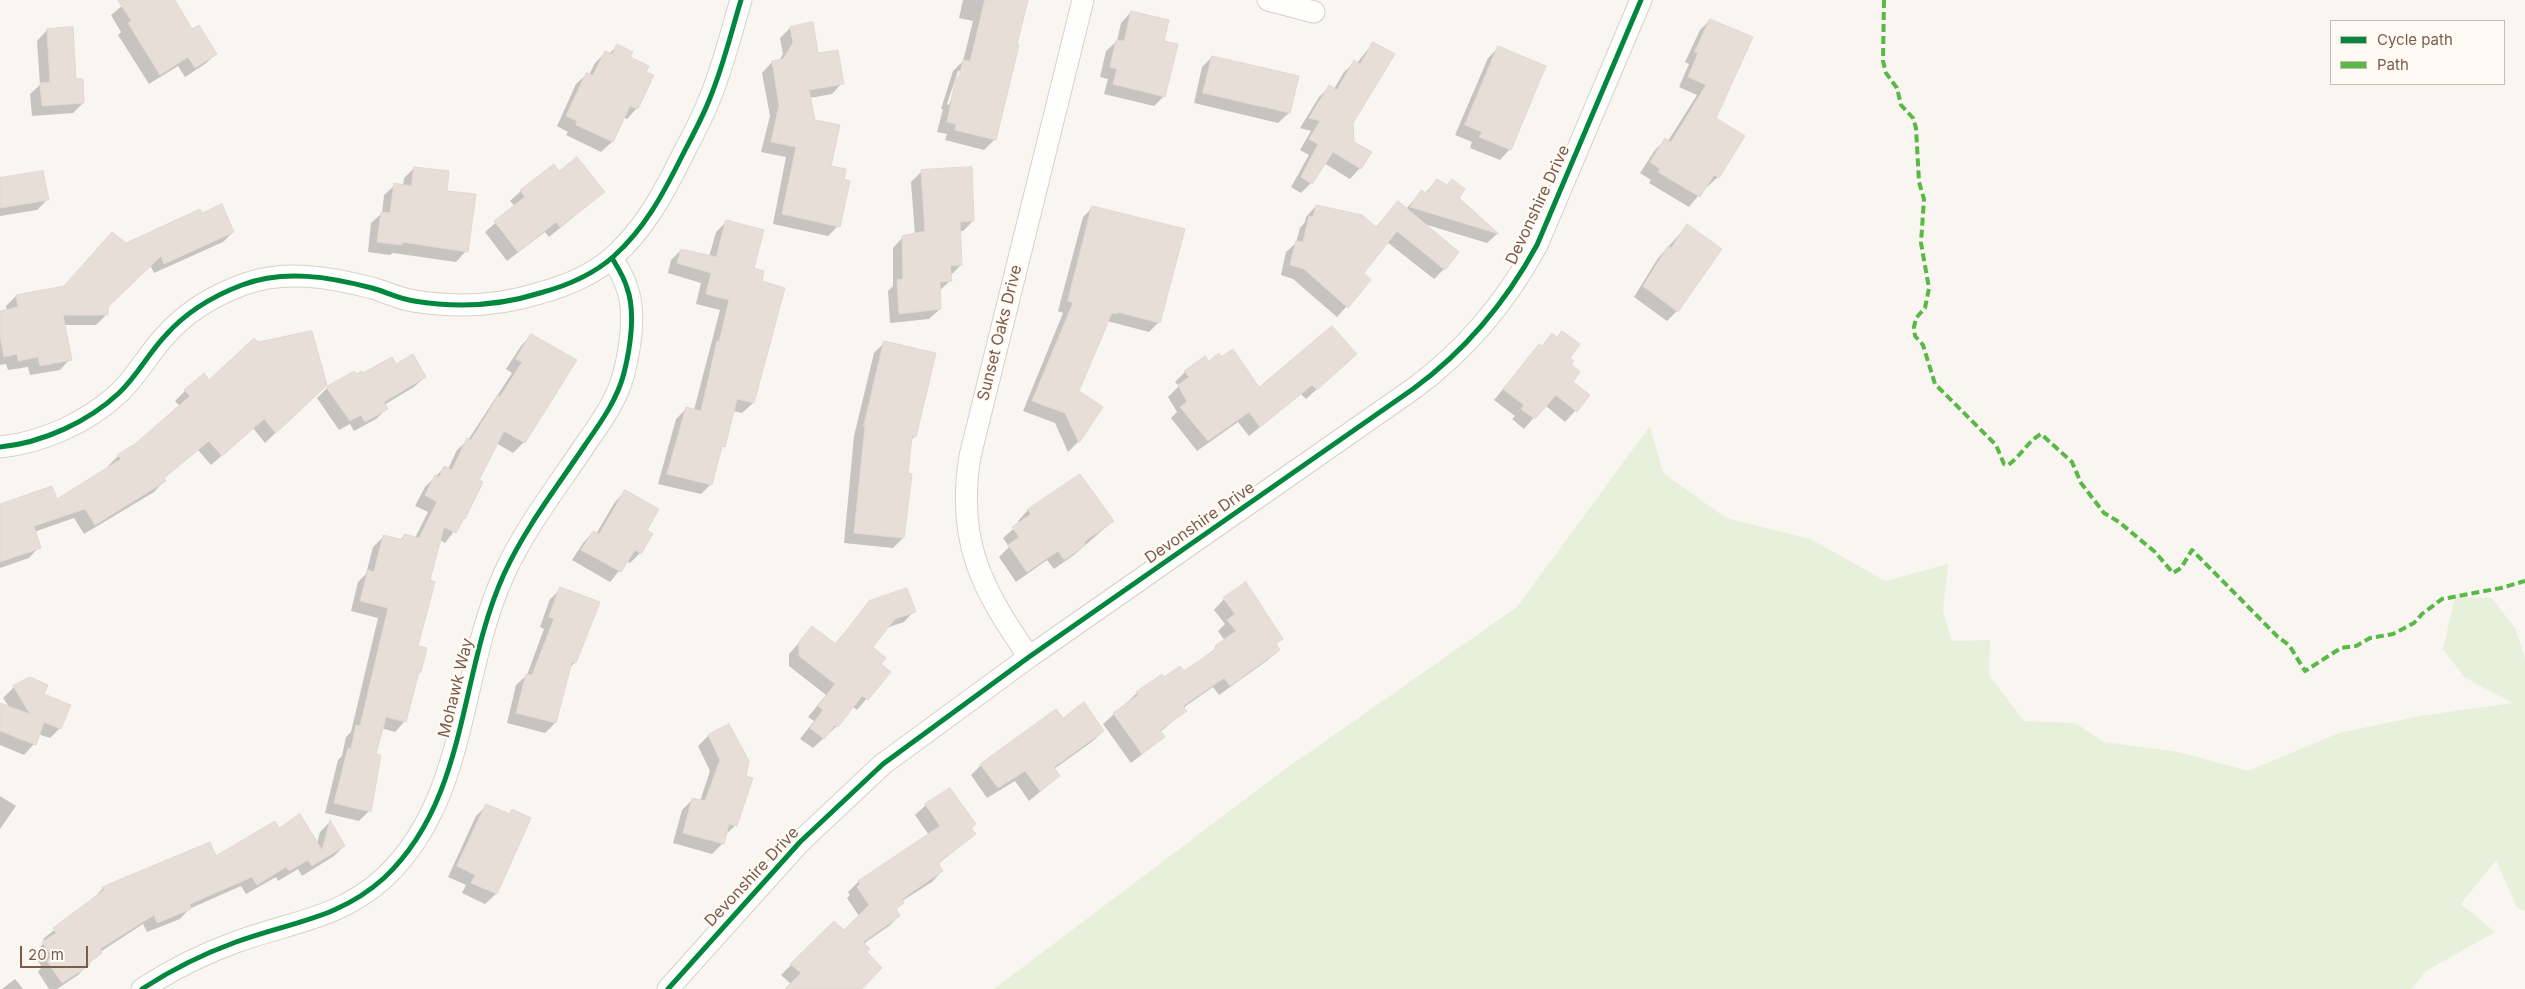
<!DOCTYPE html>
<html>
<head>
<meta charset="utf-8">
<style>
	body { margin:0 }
	#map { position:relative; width:2525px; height:989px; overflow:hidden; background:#f9f5f0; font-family:Inter,sans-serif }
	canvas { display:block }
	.legend { position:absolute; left:2330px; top:20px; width:175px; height:65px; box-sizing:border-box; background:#fffaf3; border:1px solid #cabbb1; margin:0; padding:6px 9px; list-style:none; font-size:15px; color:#7a5c4d }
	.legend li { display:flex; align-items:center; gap:10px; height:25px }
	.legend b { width:25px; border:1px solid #cabbb1 }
	.scale { position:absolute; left:20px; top:946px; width:68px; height:22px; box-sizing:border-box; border:2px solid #7a5c4d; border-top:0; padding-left:6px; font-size:15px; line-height:18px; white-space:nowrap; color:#7a5c4d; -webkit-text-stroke:4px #fffaf3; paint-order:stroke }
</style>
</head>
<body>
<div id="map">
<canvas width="2525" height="989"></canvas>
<ul class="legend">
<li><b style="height:6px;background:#00873e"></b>Cycle path</li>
<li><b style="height:6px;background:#58b947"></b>Path</li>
</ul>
<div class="scale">20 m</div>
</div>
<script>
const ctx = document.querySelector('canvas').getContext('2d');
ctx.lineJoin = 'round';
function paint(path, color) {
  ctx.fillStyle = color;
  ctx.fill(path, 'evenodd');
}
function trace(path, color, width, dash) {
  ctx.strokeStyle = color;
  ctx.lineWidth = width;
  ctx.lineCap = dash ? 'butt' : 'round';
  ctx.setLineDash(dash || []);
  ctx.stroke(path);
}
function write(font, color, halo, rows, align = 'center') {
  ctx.font = font + ' Inter,sans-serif';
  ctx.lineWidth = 5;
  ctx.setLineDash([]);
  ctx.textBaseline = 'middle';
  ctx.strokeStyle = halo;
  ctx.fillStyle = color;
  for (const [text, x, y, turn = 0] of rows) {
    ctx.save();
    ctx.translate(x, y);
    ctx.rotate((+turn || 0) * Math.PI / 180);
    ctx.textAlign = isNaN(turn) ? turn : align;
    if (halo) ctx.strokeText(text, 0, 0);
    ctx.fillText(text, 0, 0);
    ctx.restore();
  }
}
paint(new Path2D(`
	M 1650,426 L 1663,473 L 1726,518 L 1810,539 L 1886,581 L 1948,564 L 1943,611 L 1952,641 L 1990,640 L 1989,675 L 2024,721 L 2075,723 L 2104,742 L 2179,752 L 2248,771 L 2339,733 L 2420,716 L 2512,703 L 2464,677 L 2443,649 L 2455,597 L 2492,598 L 2515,628 L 2525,658 L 2525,911 L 2517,908 L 2496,860 L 2461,904 L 2495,932 L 2426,971 L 2411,989 L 994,989 L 1284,770 L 1517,607 Z`), '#e7f0db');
paint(new Path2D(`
	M 129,0 L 173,0 L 192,31 L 216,54 L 205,64 L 185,77 L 178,66 L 149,84 L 118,35 L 121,32 L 111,15 Z
	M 963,0 L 1026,0 L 995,139 L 984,150 L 945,140 L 947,134 L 937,132 L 943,109 L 941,109 L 953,71 L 963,61 L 973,21 L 959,18 ZM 958,71 L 961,71 L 949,105 L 947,104 Z
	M 1131,12 L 1162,42 L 1164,96 L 1154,106 L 1104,94 L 1108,79 L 1100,77 L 1106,51 L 1117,41 L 1121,23 Z
	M 1710,20 L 1718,177 L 1707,187 L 1706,186 L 1689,207 L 1649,183 L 1651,180 L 1640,173 L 1655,150 L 1665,140 L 1668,141 L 1697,95 L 1679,87 L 1689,64 L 1685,62 L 1700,30 Z
	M 790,28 L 842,83 L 832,94 L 810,98 L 814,121 L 830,167 L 838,226 L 828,236 L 773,224 L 786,157 L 761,152 L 770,116 L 762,73 L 772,62 L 779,61 L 783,54 L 780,38 Z
	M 47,30 L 83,103 L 73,113 L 32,116 L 30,94 L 40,85 L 37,41 Z
	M 1373,43 L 1351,123 L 1353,142 L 1360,168 L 1350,179 L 1324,163 L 1311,183 L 1301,193 L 1291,187 L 1309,155 L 1300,150 L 1311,131 L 1300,128 L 1319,97 L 1329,87 L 1334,89 L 1344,72 L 1355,62 L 1357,63 Z
	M 617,46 L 629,58 L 637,108 L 627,119 L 623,117 L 612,142 L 601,152 L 566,135 L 568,132 L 557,126 L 576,84 L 587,74 L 589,75 L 595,63 L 605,53 L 609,54 Z
	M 1498,48 L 1510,149 L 1500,160 L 1470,148 L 1472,142 L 1455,135 L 1488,58 Z
	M 1212,57 L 1297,77 L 1289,113 L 1278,123 L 1194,103 L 1202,67 Z
	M 554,166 L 559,173 L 604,192 L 549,237 L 545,232 L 507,261 L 485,232 L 515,206 L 510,201 L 521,191 Z
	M 414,168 L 445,192 L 466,251 L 456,262 L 393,253 L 390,255 L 368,252 L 371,223 L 382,213 L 384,195 L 395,185 L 403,186 L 404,178 Z
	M 922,171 L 973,221 L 963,231 L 960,231 L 961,265 L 950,276 L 951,280 L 939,291 L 940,309 L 929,319 L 890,323 L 888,291 L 893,286 L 893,248 L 903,237 L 915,235 L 911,182 Z
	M 0,179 L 47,200 L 37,210 L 0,216 Z
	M 1437,180 L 1497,234 L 1487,243 L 1424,224 L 1444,269 L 1434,279 L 1387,242 L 1363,273 L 1370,280 L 1337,317 L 1293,279 L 1281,275 L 1286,252 L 1296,243 L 1300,228 L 1305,222 L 1306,217 L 1316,206 L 1375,228 L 1398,203 L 1406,209 L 1421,192 L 1424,194 Z
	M 1093,207 L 1159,322 L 1149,332 L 1107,321 L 1077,391 L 1101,407 L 1078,442 L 1068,452 L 1055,423 L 1023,411 L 1063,313 L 1058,311 L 1083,217 Z
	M 201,215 L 233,232 L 223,242 L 154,273 L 150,265 L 106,307 L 106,315 L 96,325 L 64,325 L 70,359 L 60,370 L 30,375 L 28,367 L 8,370 L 6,364 L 0,365 L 0,312 L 7,311 L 6,306 L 16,296 L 63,287 L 126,245 Z
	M 726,222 L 760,282 L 753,403 L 742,413 L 733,411 L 711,484 L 701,494 L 658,484 L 676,419 L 687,408 L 694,410 L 720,310 L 696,304 L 701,283 L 668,273 L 671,260 L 681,250 L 709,257 L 716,232 Z
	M 1687,226 L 1677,311 L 1667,321 L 1634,297 L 1658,258 Z
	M 1562,332 L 1571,382 L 1589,396 L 1565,422 L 1545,405 L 1524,429 L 1512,419 L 1515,416 L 1494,400 L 1539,345 L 1541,347 L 1552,335 L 1556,338 Z
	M 531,335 L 575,361 L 524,442 L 513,453 L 496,443 L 478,480 L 464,518 L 445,543 L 440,540 L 429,581 L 417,647 L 420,672 L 416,676 L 405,721 L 395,732 L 381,728 L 375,755 L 369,811 L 359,821 L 325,813 L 338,760 L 342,756 L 346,737 L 351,732 L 378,618 L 351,611 L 358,582 L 366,574 L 373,547 L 384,536 L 400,540 L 405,535 L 415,538 L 428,512 L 415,506 L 425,487 L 444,468 L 448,469 L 457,450 L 468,440 L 512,373 L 506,369 L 521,346 Z
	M 884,343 L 915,436 L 910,441 L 903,538 L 893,548 L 844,543 L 854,436 L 874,353 Z
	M 1209,363 L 1259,388 L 1345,364 L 1306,399 L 1301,394 L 1249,436 L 1238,422 L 1197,451 L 1171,418 L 1177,412 L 1168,397 L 1179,386 L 1175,382 L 1185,372 Z
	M 395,366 L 425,377 L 414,387 L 384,405 L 387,408 L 376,419 L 354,431 L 350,424 L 339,430 L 317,398 L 327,388 L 356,376 Z
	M 209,381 L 315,395 L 265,443 L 253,428 L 211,465 L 198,450 L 163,479 L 164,481 L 154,492 L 84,534 L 74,518 L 34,532 L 39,547 L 29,558 L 0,568 L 0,506 L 56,501 L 109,468 L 108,466 L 118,456 L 136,445 L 180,406 L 175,401 L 185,391 Z
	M 626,491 L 645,530 L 640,553 L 630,563 L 627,561 L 610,582 L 572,560 L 583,543 L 593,532 L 596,534 L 615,502 Z
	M 1028,510 L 1113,521 L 1074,555 L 1054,569 L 1047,560 L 1016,582 L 999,557 L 1009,547 L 1003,538 L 1020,523 L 1018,521 Z
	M 561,589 L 575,662 L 569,669 L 555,723 L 545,733 L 507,723 L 516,685 L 527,675 L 544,629 L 540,627 L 550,599 Z
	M 1224,599 L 1279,650 L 1268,660 L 1219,695 L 1213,687 L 1183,708 L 1185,711 L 1160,732 L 1164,737 L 1131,763 L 1103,724 L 1137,693 L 1162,676 L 1164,679 L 1184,673 L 1225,641 L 1218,631 L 1225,624 L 1214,610 Z
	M 870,602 L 914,611 L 904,622 L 886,628 L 871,647 L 879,665 L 889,672 L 857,710 L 852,706 L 837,726 L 813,748 L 800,739 L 814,721 L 808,717 L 826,695 L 789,666 L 789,654 L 812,628 L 834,645 Z
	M 30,679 L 42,695 L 60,728 L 50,738 L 38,734 L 34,744 L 24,755 L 0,745 L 0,704 L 10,708 L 3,698 L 14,687 Z
	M 1062,720 L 1103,731 L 1093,741 L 1054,769 L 1059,776 L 1029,801 L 1015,781 L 987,798 L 971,775 L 981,765 Z
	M 729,726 L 736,825 L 725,835 L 722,844 L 712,854 L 673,843 L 682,810 L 693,799 L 700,801 L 710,771 L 698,746 L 708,736 Z
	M 0,796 L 16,806 L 0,829 Z
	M 487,805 L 508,815 L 512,811 L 529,818 L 496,894 L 485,904 L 462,893 L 466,885 L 448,877 L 476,816 Z
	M 926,805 L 975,824 L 970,829 L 975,834 L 937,865 L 942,871 L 932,882 L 902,901 L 895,910 L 899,916 L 889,926 L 863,944 L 865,952 L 860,989 L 787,989 L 791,984 L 781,975 L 834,922 L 844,932 L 859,916 L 847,898 L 850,895 L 848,892 L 858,882 L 929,835 L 915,815 Z
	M 330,822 L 344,846 L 334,856 L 302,876 L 298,869 L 278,881 L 276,877 L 246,894 L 241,886 L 189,909 L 180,919 L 147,932 L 143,924 L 100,952 L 78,975 L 57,989 L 49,989 L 38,972 L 42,967 L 33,954 L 45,942 L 43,939 L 93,899 L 103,888 L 216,858 L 279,830 L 317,844 L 320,832 Z
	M 15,979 L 23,989 L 2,989 Z`), '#0003');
const building = new Path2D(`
	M 118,0 L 175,0 L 192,29 L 199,25 L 217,54 L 195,68 L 188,57 L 160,75 L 128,23 L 131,21 Z
	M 985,0 L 1028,0 L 1017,44 L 1019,45 L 996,140 L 955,130 L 956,124 L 947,122 L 956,77 L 959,77 L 963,60 L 970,61 Z
	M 1131,11 L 1169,20 L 1164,41 L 1178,44 L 1165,97 L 1113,84 L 1117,69 L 1110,67 L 1116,40 L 1124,41 Z
	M 1710,19 L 1753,37 L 1716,118 L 1745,136 L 1719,178 L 1714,175 L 1700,197 L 1658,172 L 1660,169 L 1650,162 L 1665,138 L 1671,142 L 1706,85 L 1688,77 L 1698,53 L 1695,52 Z
	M 813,22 L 818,53 L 838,50 L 844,84 L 809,90 L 815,120 L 840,125 L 831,166 L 846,169 L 844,179 L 850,181 L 840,227 L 782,214 L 796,147 L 771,142 L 779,105 L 772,61 L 783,59 L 793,43 L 790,27 Z
	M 73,27 L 76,79 L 83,79 L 84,103 L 42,106 L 40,83 L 50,82 L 47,29 Z
	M 1373,42 L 1395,54 L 1353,123 L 1354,142 L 1372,152 L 1361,169 L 1333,152 L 1312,184 L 1301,177 L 1318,144 L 1309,139 L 1320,121 L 1309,118 L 1329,85 L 1337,90 L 1354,60 L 1360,64 Z
	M 617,44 L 633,52 L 630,57 L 649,66 L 646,72 L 654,75 L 638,109 L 630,106 L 613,142 L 576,125 L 577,121 L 566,116 L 586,73 L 593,75 L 605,51 L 612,54 Z
	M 1498,46 L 1546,66 L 1511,150 L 1479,137 L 1482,132 L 1465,125 Z
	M 1212,56 L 1299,76 L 1290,113 L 1203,93 Z
	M 577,157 L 605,192 L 560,227 L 556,222 L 518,252 L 494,221 L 525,197 L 520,190 L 554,164 L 559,171 Z
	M 414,167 L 449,171 L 447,191 L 476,194 L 468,252 L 402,242 L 402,245 L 377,242 L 381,212 L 390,213 L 394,183 L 411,186 Z
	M 972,167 L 974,221 L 960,222 L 962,265 L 950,266 L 952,281 L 940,282 L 941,309 L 899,314 L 897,280 L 903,279 L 902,236 L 925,231 L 921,170 Z
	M 43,171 L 49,200 L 0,208 L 0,178 Z
	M 1437,179 L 1447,185 L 1452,179 L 1465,189 L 1459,198 L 1499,234 L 1410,207 L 1421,190 L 1426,193 Z
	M 1398,201 L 1459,252 L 1445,270 L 1397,231 L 1364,273 L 1371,280 L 1348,308 L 1304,269 L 1290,265 L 1296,241 L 1303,242 L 1309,216 L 1313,217 L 1316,205 L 1362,215 L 1376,227 Z
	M 222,204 L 234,232 L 164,264 L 161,256 L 108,307 L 108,315 L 63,315 L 72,360 L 40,366 L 38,357 L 18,361 L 17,354 L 4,357 L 0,336 L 0,311 L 18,307 L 16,295 L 64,286 L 112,232 L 126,243 L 200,209 L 202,213 Z
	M 1092,206 L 1185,229 L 1160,323 L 1117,312 L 1117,314 L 1112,313 L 1079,391 L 1103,407 L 1079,443 L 1065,413 L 1032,401 L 1073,303 L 1068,301 Z
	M 726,220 L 764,230 L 754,268 L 764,271 L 762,281 L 785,288 L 754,403 L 737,399 L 725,447 L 722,446 L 712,485 L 667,474 L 686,407 L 701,411 L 717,341 L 719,342 L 729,300 L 706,294 L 711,273 L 677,263 L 681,249 L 716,257 Z
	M 1687,224 L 1722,249 L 1678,312 L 1643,286 L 1668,246 L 1671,248 Z
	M 1332,326 L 1357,354 L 1317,390 L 1312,385 L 1260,427 L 1249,412 L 1208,441 L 1180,407 L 1187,402 L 1178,385 L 1189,377 L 1184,371 L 1205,356 L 1209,361 L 1219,353 L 1221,357 L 1233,349 L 1259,387 Z
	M 312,331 L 327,385 L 276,433 L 264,419 L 222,456 L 209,441 L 164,478 L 166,481 L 95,525 L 85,509 L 34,526 L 41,548 L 0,562 L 0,504 L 52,486 L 57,499 L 121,459 L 117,455 L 135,444 L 190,396 L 184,390 L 204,373 L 209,380 L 254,338 L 258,342 Z
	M 1562,331 L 1580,344 L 1570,358 L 1574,361 L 1571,364 L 1580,372 L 1573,382 L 1590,395 L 1577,412 L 1556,395 L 1535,419 L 1521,409 L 1524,405 L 1503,389 L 1539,344 L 1542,346 L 1552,333 L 1557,337 Z
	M 531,334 L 577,360 L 525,443 L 504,431 L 479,480 L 483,482 L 465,519 L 464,518 L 456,533 L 444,527 L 430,580 L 435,582 L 418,646 L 427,648 L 421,672 L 419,672 L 406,722 L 386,717 L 376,754 L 381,755 L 371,812 L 334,803 L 348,748 L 351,749 L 356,725 L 360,726 L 388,608 L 360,601 L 368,570 L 374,572 L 383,535 L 403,540 L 404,534 L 419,538 L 437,502 L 425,495 L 435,475 L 439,477 L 444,466 L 452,470 L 467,438 L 471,440 L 498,396 L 500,397 L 522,362 L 516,359 Z
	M 884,341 L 936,353 L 916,437 L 912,436 L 908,473 L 912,474 L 904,538 L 854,533 L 865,426 L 864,426 Z
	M 413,354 L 426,377 L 384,402 L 388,409 L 365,422 L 361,415 L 350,421 L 326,387 L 354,371 L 356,374 L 362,371 L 363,373 L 392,357 L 396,364 Z
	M 1080,474 L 1114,521 L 1084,542 L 1086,545 L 1064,560 L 1058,551 L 1027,572 L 1008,545 L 1019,537 L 1012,527 L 1031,514 L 1027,510 Z
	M 625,490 L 659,509 L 647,530 L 653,534 L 641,554 L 635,550 L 621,572 L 581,550 L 593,531 L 599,534 Z
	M 1246,582 L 1283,639 L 1276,644 L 1280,650 L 1230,686 L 1224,678 L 1183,706 L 1187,711 L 1160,730 L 1165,737 L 1142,754 L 1113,713 L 1138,695 L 1136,692 L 1162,674 L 1164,677 L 1180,666 L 1184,671 L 1216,649 L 1215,646 L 1236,631 L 1227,620 L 1235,614 L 1223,598 Z
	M 560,587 L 600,602 L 576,663 L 572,662 L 556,723 L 516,713 L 526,674 L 532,675 L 554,619 L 549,617 Z
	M 907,588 L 916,612 L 895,619 L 873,647 L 886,658 L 881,664 L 891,672 L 868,700 L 862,696 L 838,727 L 835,725 L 824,739 L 810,728 L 823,710 L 818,706 L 835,684 L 799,656 L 799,642 L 812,626 L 836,644 L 869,601 Z
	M 30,677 L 48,685 L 44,694 L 71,705 L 61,729 L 44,722 L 36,745 L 0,731 L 0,703 L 30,714 L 13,686 Z
	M 1084,702 L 1104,731 L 1054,767 L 1060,776 L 1040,791 L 1025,771 L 998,788 L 980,764 L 1056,709 L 1063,718 Z
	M 729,724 L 749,761 L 746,776 L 753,778 L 737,826 L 729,824 L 724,844 L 683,833 L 692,798 L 705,801 L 720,760 L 708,735 Z
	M 950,788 L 976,824 L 971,828 L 976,834 L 938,863 L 943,871 L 902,899 L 904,903 L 896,909 L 900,916 L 863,942 L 870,949 L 867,952 L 882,968 L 862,989 L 785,989 L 801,973 L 790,964 L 834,921 L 844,930 L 869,905 L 857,887 L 860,884 L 858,881 L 940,826 L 925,804 Z
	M 486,804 L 510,814 L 512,809 L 531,818 L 497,894 L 471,883 L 475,875 L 457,866 Z
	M 300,814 L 322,850 L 330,820 L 345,846 L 312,866 L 308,860 L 289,871 L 286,867 L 257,885 L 252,877 L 190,904 L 191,909 L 157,923 L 154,915 L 100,949 L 102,953 L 89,963 L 90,965 L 62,983 L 47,961 L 53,957 L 42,942 L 56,933 L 53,928 L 104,890 L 102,887 L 210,842 L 216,856 L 275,821 L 279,828 Z`);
paint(building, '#e6ded7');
trace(building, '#e2d8d2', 1);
const street = new Path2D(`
	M 1268,0 L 1314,12
	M 0,447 C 42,443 88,422 119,393 C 137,376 148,354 165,336 C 185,313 213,296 242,285 C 284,269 330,277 372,288 C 386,292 400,299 414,301 C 457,308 499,306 540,293 C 566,286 594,274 614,256 C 644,229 662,196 680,160 C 690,140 702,119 710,98 C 723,67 731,33 741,0
	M 1029,657 C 982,589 956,542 970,456 L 1083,0
	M 142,989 C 171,970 203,954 236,942 C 290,922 339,919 384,878 C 469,798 458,675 504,574 C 525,528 557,487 585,445 C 601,422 617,400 624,373 C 630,349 636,312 627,288 C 624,277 618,268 612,258
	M 668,989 L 800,842 L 883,764 L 1029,657 L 1413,389 C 1465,351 1506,302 1537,245 L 1641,0`);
trace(street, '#d7d1cb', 23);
trace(street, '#fefefd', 21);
trace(new Path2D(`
	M 1884,0 L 1883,61 L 1886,73 L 1897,88 L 1901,105 L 1913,118 L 1916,128 L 1919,182 L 1924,199 L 1921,243 L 1929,288 L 1925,308 L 1916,318 L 1914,327 L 1915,336 L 1923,345 L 1935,384 L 1996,445 L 2004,464 L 2008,465 C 2021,456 2027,442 2041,434 L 2072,462 L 2081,483 L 2104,513 L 2119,522 L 2155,552 L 2173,573 L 2181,568 L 2192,550 L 2278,637 L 2289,645 L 2305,671 L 2341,648 L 2356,646 L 2370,638 L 2393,634 L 2414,623 L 2422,614 L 2442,599 L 2501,588 L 2525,581`), '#58b947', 4, [8, 4]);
trace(new Path2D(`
	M 0,447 C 42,443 88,422 119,393 C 137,376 148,354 165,336 C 185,313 213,296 242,285 C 284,269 330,277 372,288 C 386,292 400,299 414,301 C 457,308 499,306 540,293 C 566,286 594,274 614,256 C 644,229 662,196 680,160 C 690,140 702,119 710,98 C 723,67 731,33 741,0
	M 142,989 C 171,970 203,954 236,942 C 290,922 339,919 384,878 C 469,798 458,675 504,574 C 525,528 557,487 585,445 C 601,422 617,400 624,373 C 630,349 636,312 627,288 C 624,277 618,268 612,258
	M 668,989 L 800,842 L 883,764 L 1029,657 L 1413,389 C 1465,351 1506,302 1537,245 L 1641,0`), '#00873e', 5);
write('16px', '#7a5c4d', '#fffaf3', [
	["Devonshire Drive",1538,205,-65],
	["Sunset Oaks Drive",1000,333,-76],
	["Devonshire Drive",1200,523,-35],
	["Mohawk Way",456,688,-76],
	["Devonshire Drive",752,877,-47]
]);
</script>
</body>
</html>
